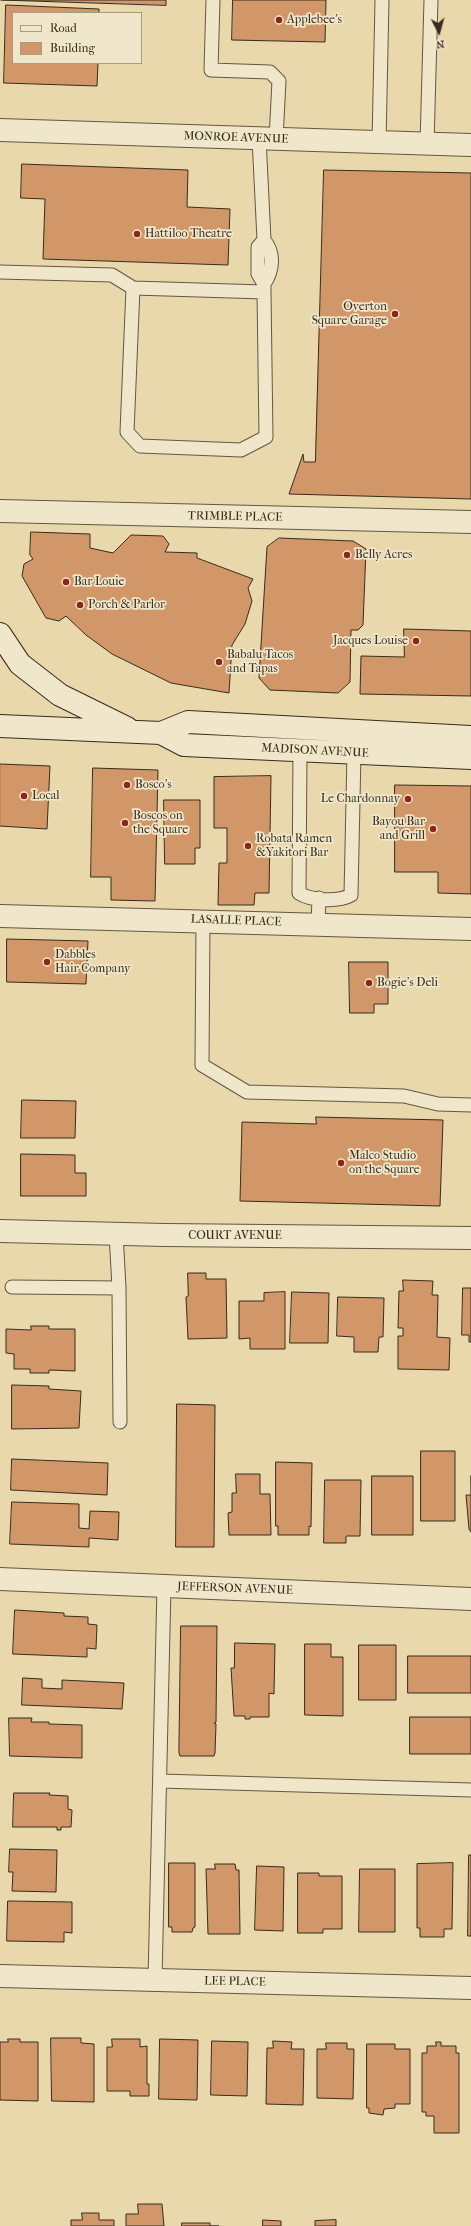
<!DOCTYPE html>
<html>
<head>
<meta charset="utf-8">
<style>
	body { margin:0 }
	#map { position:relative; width:471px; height:2226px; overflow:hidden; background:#e8d8ac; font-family:"IM FELL French Canon",serif }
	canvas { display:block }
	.legend { position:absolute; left:12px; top:12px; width:130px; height:52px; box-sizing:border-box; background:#f0e6c9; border:1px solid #a69c85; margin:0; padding:5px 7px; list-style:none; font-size:12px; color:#372c1e }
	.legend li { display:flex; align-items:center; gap:8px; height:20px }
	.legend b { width:20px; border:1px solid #a69c85 }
	.north { position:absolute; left:419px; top:12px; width:40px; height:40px; -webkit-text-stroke:3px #f0e6c9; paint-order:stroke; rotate:174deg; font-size:11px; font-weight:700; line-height:16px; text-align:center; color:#372c1e }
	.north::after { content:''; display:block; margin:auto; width:14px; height:18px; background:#372c1e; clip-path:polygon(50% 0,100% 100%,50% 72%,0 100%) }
</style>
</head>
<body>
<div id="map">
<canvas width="471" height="2226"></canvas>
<ul class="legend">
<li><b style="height:5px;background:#f0e6c9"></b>Road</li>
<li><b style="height:11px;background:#d19769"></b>Building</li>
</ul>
<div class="north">N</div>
</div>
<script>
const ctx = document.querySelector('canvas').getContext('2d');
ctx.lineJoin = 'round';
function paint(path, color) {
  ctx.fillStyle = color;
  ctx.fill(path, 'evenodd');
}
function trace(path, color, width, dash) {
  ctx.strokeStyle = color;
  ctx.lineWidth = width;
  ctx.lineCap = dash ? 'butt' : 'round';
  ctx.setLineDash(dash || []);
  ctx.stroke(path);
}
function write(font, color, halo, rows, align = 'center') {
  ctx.font = font + ' "IM FELL French Canon",serif';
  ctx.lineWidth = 3.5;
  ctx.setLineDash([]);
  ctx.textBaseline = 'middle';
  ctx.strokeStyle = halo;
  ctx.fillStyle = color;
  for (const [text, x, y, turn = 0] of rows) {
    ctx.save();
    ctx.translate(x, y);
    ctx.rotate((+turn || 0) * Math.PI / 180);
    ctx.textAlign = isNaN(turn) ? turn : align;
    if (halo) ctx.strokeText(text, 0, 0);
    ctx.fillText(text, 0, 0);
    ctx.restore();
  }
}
const building = new Path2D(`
	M 1,0 L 166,0 L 166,5 Z
	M 233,0 L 326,0 L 325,42 L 232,40 Z
	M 6,5 L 99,9 L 99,13 L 104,13 L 13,13 L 13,63 L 98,63 L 97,86 L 4,83 Z
	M 22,164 L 188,170 L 187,207 L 230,209 L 228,265 L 43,259 L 45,199 L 21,198 Z
	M 324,170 L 471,173 L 471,499 L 289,494 L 303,454 L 304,462 L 315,462 Z
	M 31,532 L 90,534 L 90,548 L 113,553 L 131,535 L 163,536 L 169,544 L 165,552 L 197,553 L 197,558 L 253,579 L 248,588 L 252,601 L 245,624 L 232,645 L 229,693 L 171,683 L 112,654 L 86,635 L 66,616 L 59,621 L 46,618 L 22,576 L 24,564 L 33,559 L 30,555 Z
	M 279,538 L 353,541 L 366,549 L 363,625 L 358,630 L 351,630 L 350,682 L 338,693 L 270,690 L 259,678 L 267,547 Z
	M 404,629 L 471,631 L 471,696 L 360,694 L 361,656 L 404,657 Z
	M 0,764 L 50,766 L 47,829 L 0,826 Z
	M 93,768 L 158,770 L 155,901 L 111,900 L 111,877 L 91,877 Z
	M 271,776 L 269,893 L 255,893 L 254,905 L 218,905 L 219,863 L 227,863 L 227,828 L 214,828 L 214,777 Z
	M 395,785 L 471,786 L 471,894 L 438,893 L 438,872 L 395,872 Z
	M 164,800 L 200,800 L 200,848 L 195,848 L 195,864 L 165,864 Z
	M 7,939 L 88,941 L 86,984 L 7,982 Z
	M 349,962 L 388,962 L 388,1004 L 374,1004 L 374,1013 L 350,1013 Z
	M 22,1100 L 76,1101 L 75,1138 L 21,1138 Z
	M 316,1117 L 443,1120 L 440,1206 L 240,1201 L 242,1122 L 316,1124 Z
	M 21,1154 L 75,1155 L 75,1173 L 86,1173 L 86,1196 L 21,1196 Z
	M 188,1273 L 206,1273 L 206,1279 L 226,1279 L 227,1338 L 188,1339 L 186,1297 L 188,1296 Z
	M 403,1280 L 433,1281 L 432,1295 L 438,1295 L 437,1337 L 450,1338 L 449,1370 L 398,1369 L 398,1336 L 403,1336 L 403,1328 L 398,1328 L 399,1291 L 403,1291 Z
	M 463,1288 L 471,1288 L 471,1342 L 469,1342 L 469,1335 L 462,1335 Z
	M 285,1292 L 285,1349 L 250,1349 L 250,1338 L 239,1339 L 239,1301 L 264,1301 L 264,1293 Z
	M 292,1292 L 329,1293 L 328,1343 L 290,1343 Z
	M 338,1297 L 384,1298 L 383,1337 L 379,1337 L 378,1352 L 354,1352 L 354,1337 L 337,1336 Z
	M 31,1326 L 49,1326 L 49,1329 L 75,1329 L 75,1371 L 49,1370 L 49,1373 L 30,1373 L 30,1369 L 14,1369 L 14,1354 L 6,1353 L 6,1329 L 31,1330 Z
	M 12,1385 L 49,1386 L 49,1389 L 81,1391 L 79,1428 L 12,1429 Z
	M 177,1404 L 215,1405 L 214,1547 L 176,1547 Z
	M 421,1451 L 455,1451 L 455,1521 L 421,1521 Z
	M 12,1459 L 108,1463 L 107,1495 L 11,1490 Z
	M 276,1462 L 312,1463 L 311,1527 L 309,1526 L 309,1535 L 278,1535 L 278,1526 L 276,1526 Z
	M 236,1474 L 260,1474 L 260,1494 L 270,1494 L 271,1535 L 229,1535 L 228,1513 L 232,1512 L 232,1493 L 236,1493 Z
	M 372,1476 L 413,1476 L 413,1535 L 372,1535 Z
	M 471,1476 L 471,1532 L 469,1529 L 466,1495 L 471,1495 Z
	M 325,1480 L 361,1480 L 360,1536 L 346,1536 L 346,1543 L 324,1543 Z
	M 12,1502 L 79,1504 L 79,1528 L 89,1529 L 90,1511 L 119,1512 L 118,1540 L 89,1538 L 89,1547 L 10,1544 Z
	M 15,1610 L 64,1613 L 64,1616 L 88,1617 L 88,1624 L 97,1625 L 96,1649 L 87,1648 L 87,1657 L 13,1654 Z
	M 181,1626 L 217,1626 L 216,1722 L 214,1723 L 216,1724 L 215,1753 L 214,1756 L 180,1756 L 179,1753 Z
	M 235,1643 L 275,1644 L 274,1694 L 269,1693 L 269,1717 L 250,1717 L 250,1719 L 245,1719 L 245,1716 L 234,1716 L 231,1668 L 234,1668 Z
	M 305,1644 L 331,1644 L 331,1657 L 343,1657 L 343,1716 L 305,1715 Z
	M 359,1645 L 396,1645 L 396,1700 L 359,1700 Z
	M 408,1656 L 471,1656 L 471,1693 L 408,1693 Z
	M 23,1678 L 42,1679 L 42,1688 L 62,1689 L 62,1680 L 124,1683 L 122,1709 L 22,1705 Z
	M 410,1717 L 471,1717 L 471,1754 L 410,1754 Z
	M 9,1718 L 32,1718 L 31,1722 L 49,1722 L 49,1724 L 82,1725 L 82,1758 L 10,1756 Z
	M 14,1793 L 50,1793 L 49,1795 L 68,1796 L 68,1809 L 72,1810 L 71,1827 L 61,1827 L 61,1830 L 57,1830 L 57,1827 L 13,1827 Z
	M 10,1849 L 57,1850 L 56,1892 L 12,1891 L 13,1872 L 9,1872 Z
	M 469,1855 L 471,1855 L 471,1936 L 468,1936 Z
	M 169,1863 L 195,1863 L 195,1927 L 193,1928 L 192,1932 L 172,1932 L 172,1927 L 169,1927 Z
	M 453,1863 L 452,1929 L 444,1929 L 444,1937 L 420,1937 L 420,1928 L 417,1928 L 417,1864 Z
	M 215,1864 L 235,1864 L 236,1870 L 239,1870 L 240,1934 L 208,1934 L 206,1869 L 215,1869 Z
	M 257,1866 L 284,1867 L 283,1931 L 255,1930 Z
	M 360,1869 L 395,1869 L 395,1932 L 359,1932 Z
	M 298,1873 L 319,1873 L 319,1876 L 342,1876 L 342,1929 L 323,1929 L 323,1933 L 298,1933 Z
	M 8,1901 L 72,1902 L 72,1933 L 64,1932 L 64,1942 L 7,1941 Z
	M 51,2038 L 81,2038 L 81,2043 L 94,2044 L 94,2102 L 52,2101 Z
	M 8,2039 L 20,2039 L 20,2042 L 38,2042 L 38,2101 L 0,2100 L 0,2042 L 8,2042 Z
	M 112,2039 L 140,2039 L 140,2047 L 147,2046 L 147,2084 L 149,2084 L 149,2096 L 130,2096 L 130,2091 L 107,2091 L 107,2047 L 112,2047 Z
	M 160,2039 L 198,2040 L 197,2100 L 159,2099 Z
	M 212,2041 L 248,2042 L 247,2096 L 211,2095 Z
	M 273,2041 L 292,2042 L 291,2049 L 304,2049 L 303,2105 L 266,2104 L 267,2048 L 273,2048 Z
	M 436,2042 L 441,2042 L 441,2046 L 456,2046 L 456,2053 L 459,2053 L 459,2133 L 434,2133 L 434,2116 L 426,2116 L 426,2112 L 422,2112 L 422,2053 L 427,2053 L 427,2046 L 436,2046 Z
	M 326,2043 L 347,2043 L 347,2049 L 354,2049 L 353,2099 L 317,2098 L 317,2049 L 326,2049 Z
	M 367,2044 L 395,2044 L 395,2049 L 410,2049 L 410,2104 L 395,2104 L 395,2108 L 384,2109 L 383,2115 L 369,2113 L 369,2108 L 367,2108 Z
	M 138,2204 L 162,2204 L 164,2226 L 126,2226 L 126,2214 L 138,2214 Z
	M 82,2213 L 99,2213 L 99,2220 L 114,2220 L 114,2226 L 71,2226 L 71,2220 L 82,2220 Z
	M 263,2220 L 281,2221 L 281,2226 L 263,2226 Z
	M 336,2220 L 336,2226 L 315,2226 L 315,2221 Z
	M 182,2223 L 210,2223 L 210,2226 L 219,2226 L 182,2226 Z`);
paint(building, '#d19769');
trace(building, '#372c1e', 1);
const lane = new Path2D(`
	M 213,0 L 211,70 L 270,72 L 279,81 L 276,139
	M 259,138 L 264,240 C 275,253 273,271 264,284
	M 379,143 L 382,0
	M 427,144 L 431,0
	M 0,272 L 112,275 L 133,288 L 264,292 L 266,437 L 241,450 L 140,446 L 127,432 L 133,288
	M 264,292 L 264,284 L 258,274 L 258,247 L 264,240
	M 300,750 L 299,893 C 311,901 339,902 351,895 L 354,753
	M 203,920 L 202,1065 L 247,1092 L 404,1096 L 438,1104 L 471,1105
	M 318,924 L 319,898
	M 116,1233 L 119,1288 L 120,1422
	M 12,1287 L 119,1288
	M 160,1781 L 471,1790
	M 155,1980 L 164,1586`);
const street = new Path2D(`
	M 0,130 L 471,145
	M 0,511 L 471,522
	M 0,916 L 471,929
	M 0,1231 L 165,1235 L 471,1238
	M 0,1579 L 471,1599
	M 0,1976 L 471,1988`);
const secondary = new Path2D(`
	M 0,634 L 20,664 L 60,695 L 127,728
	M 0,726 L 161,733 L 188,722 L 471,737
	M 161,733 L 184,745 L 471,758`);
trace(lane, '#635742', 15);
trace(street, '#635742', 24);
trace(secondary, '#372c1e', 24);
trace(lane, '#f0e6c9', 13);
trace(street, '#f0e6c9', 22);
trace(secondary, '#f0e6c9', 22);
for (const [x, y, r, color] of [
	[279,20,4,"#8f2418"],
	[137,234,4,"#8f2418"],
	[395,314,4,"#8f2418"],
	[347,555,4,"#8f2418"],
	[66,582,4,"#8f2418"],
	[80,605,4,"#8f2418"],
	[416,641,4,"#8f2418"],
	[219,662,4,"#8f2418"],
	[127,785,4,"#8f2418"],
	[24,796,4,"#8f2418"],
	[408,799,4,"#8f2418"],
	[125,823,4,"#8f2418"],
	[433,829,4,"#8f2418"],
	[248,846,4,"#8f2418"],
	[47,962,4,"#8f2418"],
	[369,983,4,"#8f2418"],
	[341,1163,4,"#8f2418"]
]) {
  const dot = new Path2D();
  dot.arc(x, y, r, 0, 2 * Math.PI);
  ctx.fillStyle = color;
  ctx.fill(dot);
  trace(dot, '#f0e6c9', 1.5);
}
write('12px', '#372c1e', '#f0e6c9', [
	["Applebee's",287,20],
	["Hattiloo Theatre",145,234],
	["Overton",387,307,"right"],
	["Square Garage",387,321,"right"],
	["Belly Acres",355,555],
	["Bar Louie",74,582],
	["Porch & Parlor",88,605],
	["Jacques Louise",408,641,"right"],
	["Babalu Tacos",227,655],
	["and Tapas",227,669],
	["Bosco's",135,785],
	["Local",32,796],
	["Le Chardonnay",400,799,"right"],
	["Boscos on",133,816],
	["the Square",133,830],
	["Bayou Bar",425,822,"right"],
	["and Grill",425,836,"right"],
	["Robata Ramen",256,839],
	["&Yakitori Bar",256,853],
	["Dabbles",55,955],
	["Hair Company",55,969],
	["Bogie's Deli",377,983],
	["Malco Studio",349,1156],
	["on the Square",349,1170]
], 'left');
write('12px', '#372c1e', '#f0e6c9', [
	["MONROE AVENUE",236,138,2],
	["TRIMBLE PLACE",235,517,1],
	["MADISON AVENUE",315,751,3],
	["LASALLE PLACE",236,921,2],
	["COURT AVENUE",235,1236],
	["JEFFERSON AVENUE",235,1589,2],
	["LEE PLACE",235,1982,1]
]);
</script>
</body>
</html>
